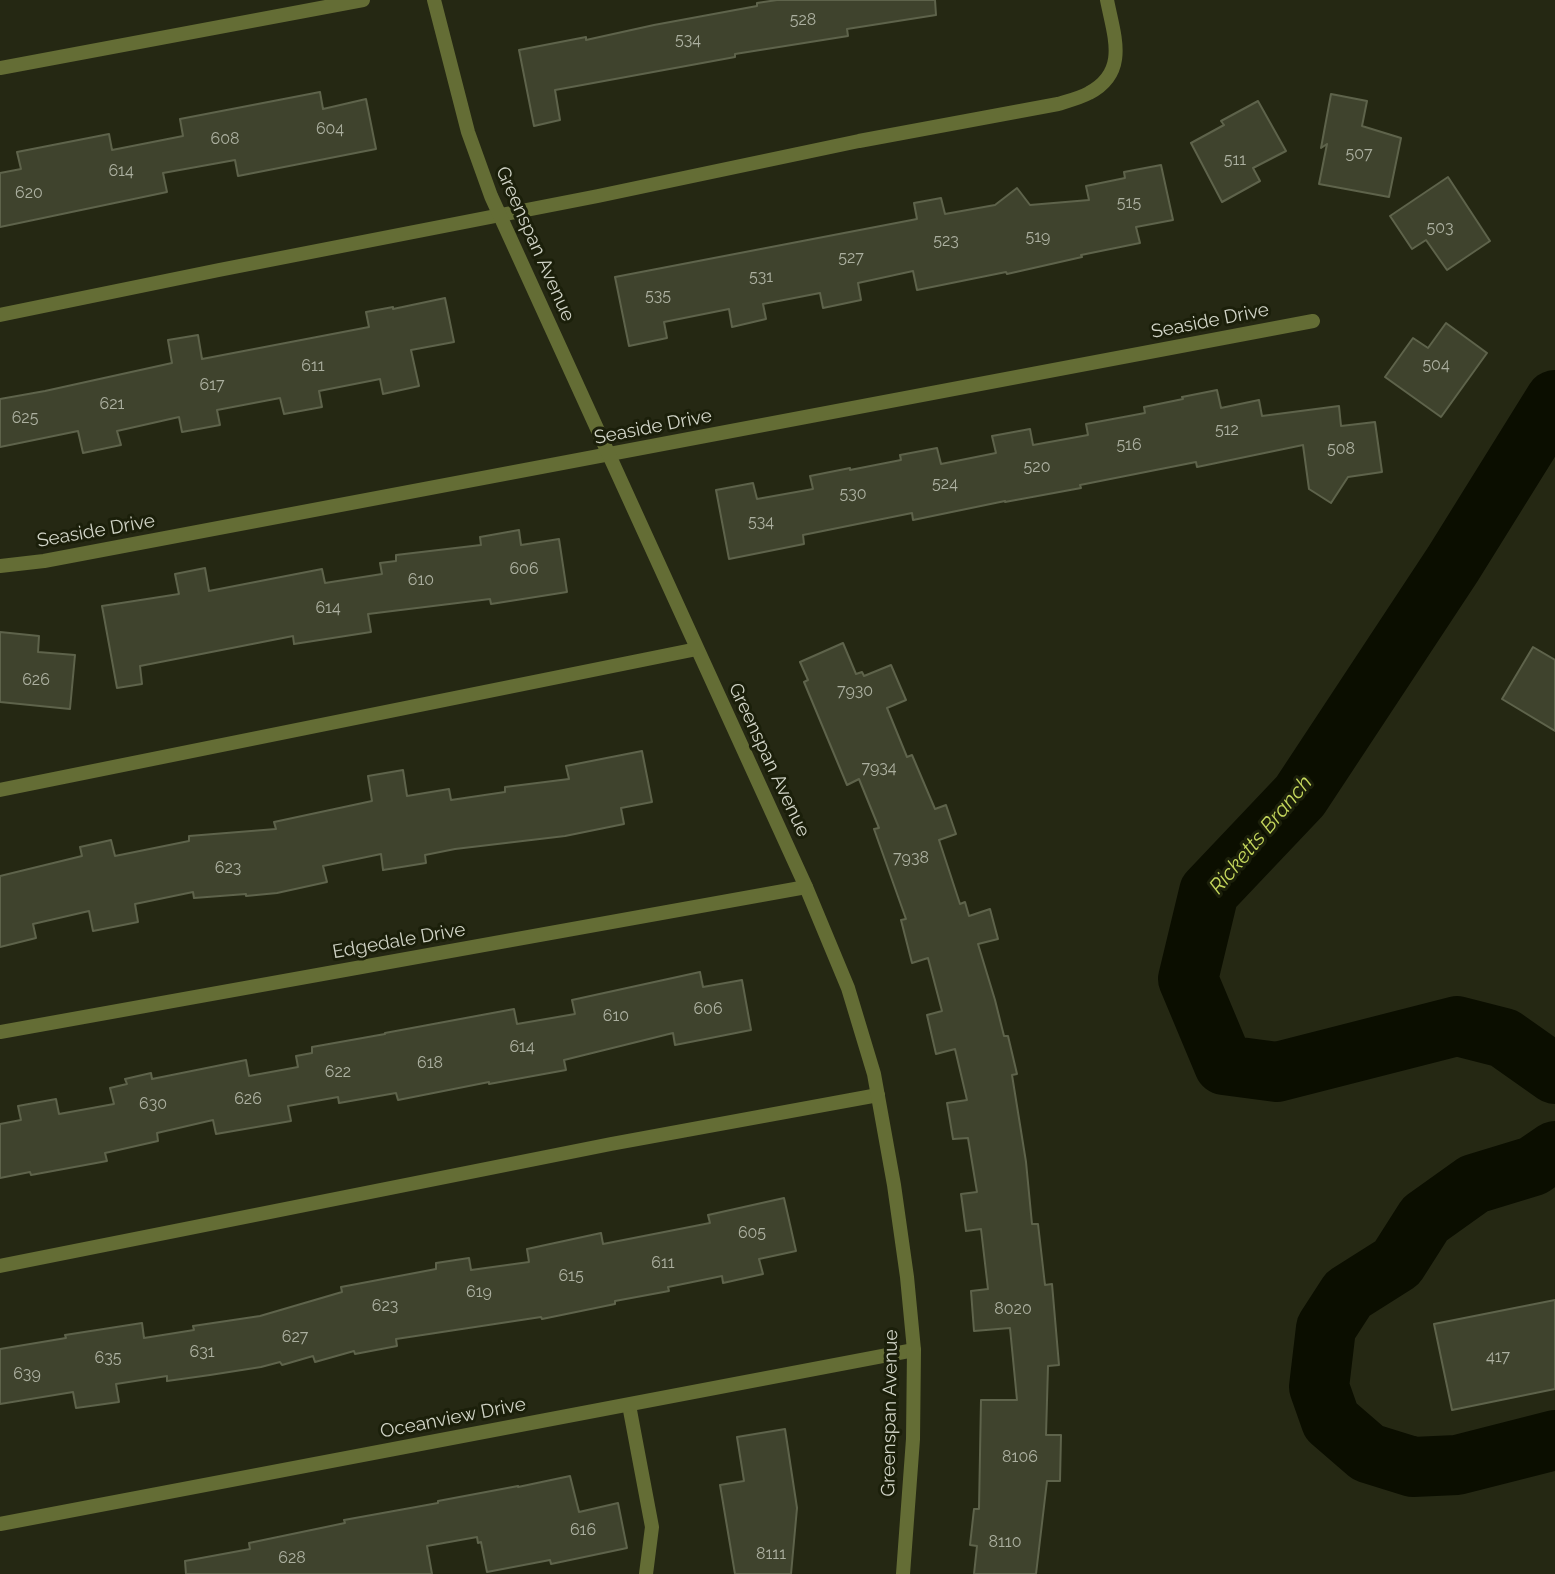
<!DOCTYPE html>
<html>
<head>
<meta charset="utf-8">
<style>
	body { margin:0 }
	canvas { display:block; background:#252813 }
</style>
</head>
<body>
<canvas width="1555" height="1574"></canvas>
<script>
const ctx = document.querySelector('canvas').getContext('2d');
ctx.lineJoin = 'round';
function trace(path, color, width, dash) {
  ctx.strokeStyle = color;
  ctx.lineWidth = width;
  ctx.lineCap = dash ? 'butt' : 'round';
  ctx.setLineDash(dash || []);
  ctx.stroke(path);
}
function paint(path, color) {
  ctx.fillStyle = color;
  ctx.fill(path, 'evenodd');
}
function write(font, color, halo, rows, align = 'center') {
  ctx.font = font + ' Raleway,sans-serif';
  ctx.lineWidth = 6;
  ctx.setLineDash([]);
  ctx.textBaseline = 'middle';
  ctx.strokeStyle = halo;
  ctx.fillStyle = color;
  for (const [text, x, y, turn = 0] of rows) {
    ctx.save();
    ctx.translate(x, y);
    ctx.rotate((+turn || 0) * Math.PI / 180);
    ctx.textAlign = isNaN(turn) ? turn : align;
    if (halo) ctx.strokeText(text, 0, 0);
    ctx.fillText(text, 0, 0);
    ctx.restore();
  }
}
trace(new Path2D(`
	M 1555,400 L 1453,564 L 1300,796 L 1209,892 L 1188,979 L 1224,1065 L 1277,1072 L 1457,1026 L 1504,1038 L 1555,1074
	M 1555,1151 L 1533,1166 L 1474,1184 L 1425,1219 L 1397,1263 L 1348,1294 L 1326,1328 L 1319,1387 L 1331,1421 L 1368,1453 L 1413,1467 L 1457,1465 L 1555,1440`), '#0b0e00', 60);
const building = new Path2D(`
	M 777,0 L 935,0 L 936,15 L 847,29 L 848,36 L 735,54 L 735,57 L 555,90 L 560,120 L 534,126 L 519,50 L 586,37 L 586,40 L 654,25 L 757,6 L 757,3 Z
	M 320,92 L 323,109 L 366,99 L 376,149 L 238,176 L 235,160 L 163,173 L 167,192 L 0,227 L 0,173 L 21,169 L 17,152 L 109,134 L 112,150 L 183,136 L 180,119 Z
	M 1331,94 L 1367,101 L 1362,126 L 1401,138 L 1389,197 L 1319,184 L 1327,144 L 1321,148 Z
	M 1258,101 L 1286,151 L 1253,168 L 1260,181 L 1222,202 L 1191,143 L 1224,125 L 1221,121 Z
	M 1161,165 L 1173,220 L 1136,227 L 1140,243 L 1081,255 L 1082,257 L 1007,274 L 1006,272 L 917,290 L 913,271 L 858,283 L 861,300 L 823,308 L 820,293 L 763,304 L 766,319 L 732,327 L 729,309 L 664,322 L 667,338 L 629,346 L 615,277 L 917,219 L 914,203 L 941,198 L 945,214 L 995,205 L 1017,188 L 1030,205 L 1089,200 L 1086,186 L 1125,178 L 1124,172 Z
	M 1448,177 L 1490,241 L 1447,270 L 1426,240 L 1412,249 L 1390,216 Z
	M 445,298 L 454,342 L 411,350 L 419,386 L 383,394 L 380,379 L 319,391 L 322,407 L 284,414 L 280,398 L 217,410 L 220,425 L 182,432 L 179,417 L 117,431 L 121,445 L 83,453 L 78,431 L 0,447 L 0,399 L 45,391 L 172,363 L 168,340 L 198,335 L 202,359 L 369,327 L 366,312 L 393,307 L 393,309 Z
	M 1446,323 L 1487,353 L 1441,417 L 1385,377 L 1413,338 L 1428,348 Z
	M 1217,390 L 1221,408 L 1259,400 L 1262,416 L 1339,406 L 1341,426 L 1375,422 L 1382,472 L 1348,477 L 1331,503 L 1309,489 L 1303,445 L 1197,467 L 1196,462 L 1080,485 L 1081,488 L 1005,502 L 1005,501 L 913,520 L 912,513 L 803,535 L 804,544 L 729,559 L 716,490 L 753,483 L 757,499 L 813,489 L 810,476 L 850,468 L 850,470 L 901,460 L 900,455 L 937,448 L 941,464 L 996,453 L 992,436 L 1030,429 L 1033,445 L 1088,435 L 1086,424 L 1145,413 L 1144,407 L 1183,399 L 1182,397 Z
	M 519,530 L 521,545 L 559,539 L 567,592 L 491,604 L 490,599 L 368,614 L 371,632 L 294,644 L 293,636 L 140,666 L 142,684 L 117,688 L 102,606 L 179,594 L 175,574 L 205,568 L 209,591 L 322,569 L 325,583 L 382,574 L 380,563 L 396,561 L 396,555 L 481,545 L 480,537 Z
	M 0,632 L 39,636 L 38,652 L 75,655 L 70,709 L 0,702 Z
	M 843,643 L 856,674 L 862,672 L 864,676 L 891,665 L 906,700 L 887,708 L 907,757 L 912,755 L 935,809 L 946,805 L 956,834 L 939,840 L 960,904 L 965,902 L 969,916 L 990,909 L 998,939 L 978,944 L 995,1000 L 1004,1036 L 1008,1036 L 1017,1074 L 1012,1075 L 1026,1162 L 1032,1224 L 1038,1224 L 1045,1285 L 1052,1284 L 1059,1365 L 1048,1366 L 1046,1435 L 1061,1435 L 1060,1481 L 1047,1481 L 1036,1574 L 974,1574 L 977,1546 L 970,1545 L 974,1509 L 979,1509 L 981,1400 L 1017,1400 L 1010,1328 L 974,1331 L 971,1291 L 988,1289 L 981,1229 L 966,1231 L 961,1194 L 977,1192 L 968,1138 L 953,1139 L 947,1103 L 967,1100 L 955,1049 L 936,1054 L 927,1015 L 942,1011 L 928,958 L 912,963 L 901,920 L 906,919 L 874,829 L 879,828 L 859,779 L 847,785 L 804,682 L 808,680 L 800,662 Z
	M 1533,647 L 1555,660 L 1555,731 L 1502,699 Z
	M 642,751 L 652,802 L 621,808 L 624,824 L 565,836 L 455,849 L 425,855 L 426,863 L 383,870 L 381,854 L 323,866 L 327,882 L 277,893 L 246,896 L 246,894 L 194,898 L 193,892 L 135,904 L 138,922 L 93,931 L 89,911 L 33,924 L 36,938 L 0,947 L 0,876 L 82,856 L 80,847 L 111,840 L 115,856 L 189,841 L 189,836 L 276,829 L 274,822 L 372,801 L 368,776 L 403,770 L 407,796 L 449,789 L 451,800 L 505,792 L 505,787 L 569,779 L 566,766 Z
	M 700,972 L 703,987 L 742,980 L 751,1030 L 675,1045 L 673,1033 L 564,1060 L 566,1070 L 489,1084 L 489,1082 L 398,1100 L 396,1093 L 339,1103 L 338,1097 L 288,1106 L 291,1121 L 216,1134 L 213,1120 L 157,1133 L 158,1141 L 105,1153 L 107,1161 L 31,1175 L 30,1172 L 0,1178 L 0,1124 L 21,1120 L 18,1106 L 56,1099 L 59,1114 L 114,1104 L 110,1088 L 127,1084 L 125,1079 L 151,1073 L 152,1079 L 246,1060 L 249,1076 L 298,1067 L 296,1056 L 312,1053 L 312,1047 L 385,1034 L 385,1033 L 514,1009 L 517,1024 L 575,1014 L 572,1000 Z
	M 784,1198 L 796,1251 L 759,1259 L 763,1274 L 723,1283 L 722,1276 L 668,1287 L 669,1291 L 615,1301 L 615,1304 L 542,1319 L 541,1317 L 396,1339 L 397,1346 L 355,1354 L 354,1351 L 315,1362 L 313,1356 L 282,1365 L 280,1362 L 261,1367 L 210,1375 L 167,1381 L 167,1376 L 116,1384 L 119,1402 L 76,1408 L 73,1392 L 0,1404 L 0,1349 L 66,1338 L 65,1335 L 142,1323 L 144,1338 L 194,1330 L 193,1326 L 260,1316 L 342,1292 L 341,1287 L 436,1269 L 436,1263 L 469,1258 L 471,1270 L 529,1262 L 527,1249 L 601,1233 L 603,1244 L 710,1223 L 708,1215 Z
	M 1555,1300 L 1555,1389 L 1452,1410 L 1434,1324 Z
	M 785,1429 L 797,1508 L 791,1574 L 735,1574 L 720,1485 L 744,1481 L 737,1437 Z
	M 570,1476 L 579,1512 L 618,1503 L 627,1548 L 551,1564 L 550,1560 L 487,1572 L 481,1542 L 478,1543 L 477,1537 L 427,1546 L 432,1574 L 186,1574 L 185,1561 L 250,1549 L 249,1543 L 345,1523 L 344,1520 L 438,1503 L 438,1501 L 518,1486 L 518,1487 Z`);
paint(building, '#3f432d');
trace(building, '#5e634b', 2);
trace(new Path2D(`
	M 0,315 L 219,270 L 598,196 L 859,141 L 1058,104 C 1068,101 1080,98 1089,93 C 1129,72 1114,36 1107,0
	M 0,790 L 697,649
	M 0,1266 L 611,1144 L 878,1095
	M 629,1405 L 652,1527 L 646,1574`), '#646d35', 14);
trace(new Path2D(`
	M 0,68 L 363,0
	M 0,566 L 44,561 L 1313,321
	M 0,1032 L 806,887
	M 0,1524 L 914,1350`), '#646d35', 14);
trace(new Path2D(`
	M 434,0 L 468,132 L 491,196 L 806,887 L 848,988 L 874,1074 L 894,1185 L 907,1277 L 914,1350 L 913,1439 L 903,1574`), '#646d35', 14);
write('16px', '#acb0a0', null, [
	["528",803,20],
	["534",688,40],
	["604",330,129],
	["608",225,139],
	["507",1359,154],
	["511",1235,160],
	["614",121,171],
	["620",29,193],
	["515",1129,203],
	["503",1440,228],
	["519",1038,237],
	["523",946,241],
	["527",851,258],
	["531",761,277],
	["535",658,296],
	["504",1436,365],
	["611",313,366],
	["617",212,385],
	["621",112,404],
	["625",25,418],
	["512",1227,430],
	["516",1129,445],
	["508",1341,449],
	["520",1037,467],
	["524",945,484],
	["530",853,494],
	["534",761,522],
	["606",524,569],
	["610",421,580],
	["614",328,608],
	["626",36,680],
	["7930",855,691],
	["7934",879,768],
	["7938",911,858],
	["623",228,868],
	["606",708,1009],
	["610",616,1016],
	["614",522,1047],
	["618",430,1063],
	["622",338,1072],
	["626",248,1099],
	["630",153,1104],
	["605",752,1233],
	["611",663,1263],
	["615",571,1276],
	["619",479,1292],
	["623",385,1306],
	["8020",1013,1309],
	["627",295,1337],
	["631",202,1352],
	["417",1498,1357],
	["635",108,1358],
	["639",27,1374],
	["8106",1020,1457],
	["616",583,1530],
	["8110",1005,1542],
	["8111",771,1554],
	["628",292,1558]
]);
write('19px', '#d1d4c7', '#1b1f0a', [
	["Greenspan Avenue",535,244,66],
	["Seaside Drive",1210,321,-11],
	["Seaside Drive",653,427,-11],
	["Seaside Drive",96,531,-10],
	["Greenspan Avenue",769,760,65],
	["Edgedale Drive",399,941,-10],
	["Greenspan Avenue",890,1413,-89],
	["Oceanview Drive",453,1418,-11]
]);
write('italic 21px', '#c5d75c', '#1b1f0a', [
	["Ricketts Branch",1261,835,-50]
]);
</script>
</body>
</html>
